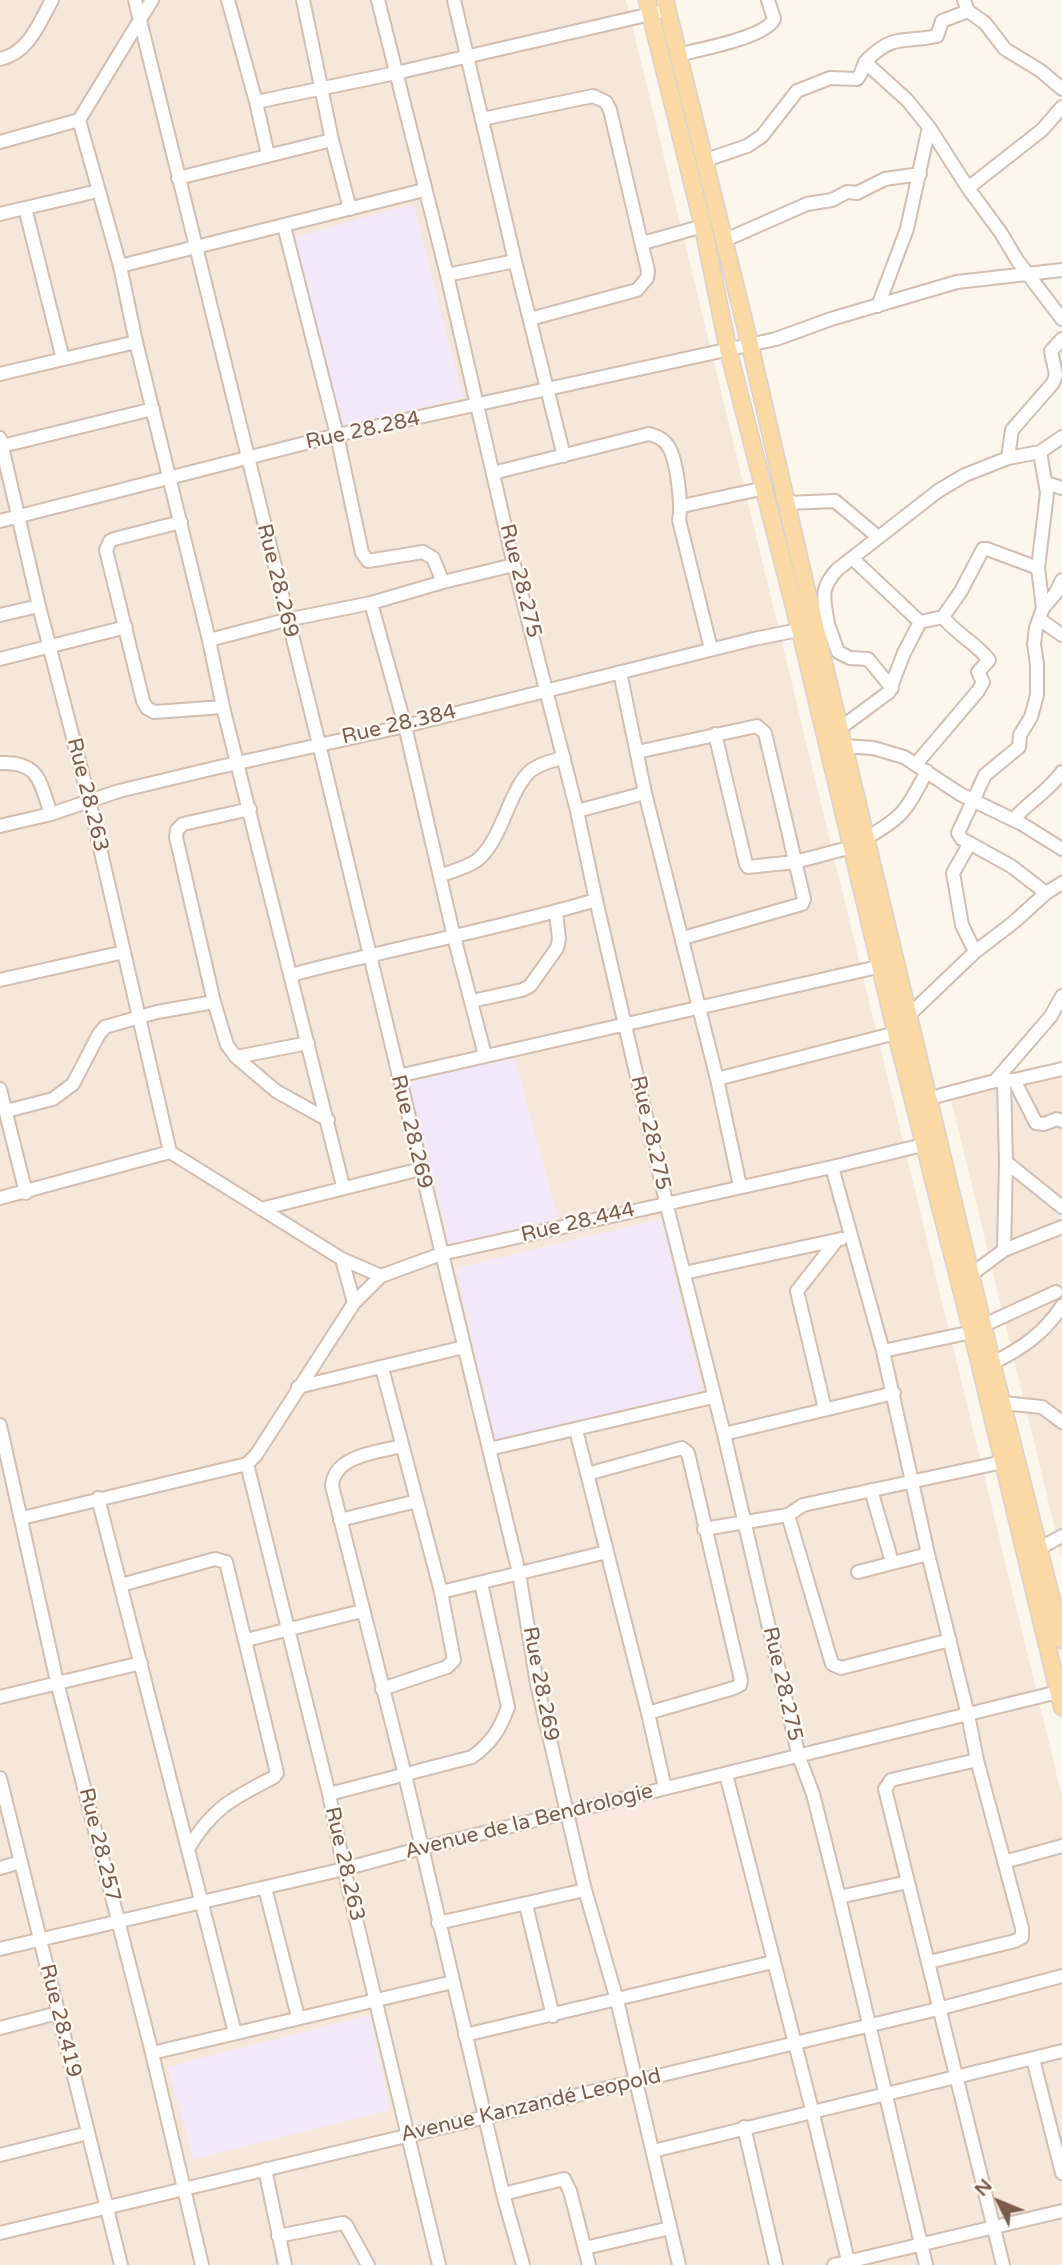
<!DOCTYPE html>
<html>
<head>
<meta charset="utf-8">
<style>
	body { margin:0 }
	#map { position:relative; width:1062px; height:2265px; overflow:hidden; background:#fdf6ec; font-family:"Varela Round",sans-serif }
	canvas { display:block }
	.north { position:absolute; left:964px; top:2167px; width:70px; height:70px; -webkit-text-stroke:5px #fffaf3; paint-order:stroke; rotate:313deg; font-size:19px; font-weight:700; line-height:28px; text-align:center; color:#7a5c4d }
	.north::after { content:''; display:block; margin:auto; width:24px; height:32px; background:#7a5c4d; clip-path:polygon(50% 0,100% 100%,50% 72%,0 100%) }
</style>
</head>
<body>
<div id="map">
<canvas width="1062" height="2265"></canvas>
<div class="north">N</div>
</div>
<script>
const ctx = document.querySelector('canvas').getContext('2d');
ctx.lineJoin = 'round';
function paint(path, color) {
  ctx.fillStyle = color;
  ctx.fill(path, 'evenodd');
}
function trace(path, color, width, dash) {
  ctx.strokeStyle = color;
  ctx.lineWidth = width;
  ctx.lineCap = dash ? 'butt' : 'round';
  ctx.setLineDash(dash || []);
  ctx.stroke(path);
}
function write(font, color, halo, rows, align = 'center') {
  ctx.font = font + ' "Varela Round",sans-serif';
  ctx.lineWidth = 5;
  ctx.setLineDash([]);
  ctx.textBaseline = 'middle';
  ctx.strokeStyle = halo;
  ctx.fillStyle = color;
  for (const [text, x, y, turn = 0] of rows) {
    ctx.save();
    ctx.translate(x, y);
    ctx.rotate((+turn || 0) * Math.PI / 180);
    ctx.textAlign = isNaN(turn) ? turn : align;
    if (halo) ctx.strokeText(text, 0, 0);
    ctx.fillText(text, 0, 0);
    ctx.restore();
  }
}
paint(new Path2D(`
	M 0,0 L 626,0 L 1062,1796 L 1062,2265 L 0,2265 Z
	M 1062,1078 L 1062,1558 L 950,1095 Z`), '#f5e8da');
paint(new Path2D(`
	M 725,1782 L 770,1961 L 620,1996 L 572,1817 Z`), '#fde8e0');
paint(new Path2D(`
	M 413,204 L 463,397 L 341,429 L 292,238 Z
	M 514,1056 L 558,1219 L 450,1245 L 409,1083 Z
	M 662,1219 L 703,1393 L 495,1444 L 456,1268 Z
	M 370,2015 L 390,2110 L 194,2159 L 167,2067 Z`), '#f3e8fa');
const minor = new Path2D(`
	M 135,0 L 319,744 L 519,1573 L 537,1684 L 585,1890 L 617,2000 L 679,2265
	M 228,0 L 256,102 L 268,155
	M 303,0 L 332,140 L 350,209
	M 378,0 L 447,275 L 514,565 L 577,811 L 596,900 L 666,1202 L 724,1434 L 799,1757 L 813,1794 L 839,1897 L 926,2265
	M 454,0 L 515,261 L 564,456
	M 968,11 L 985,23 L 1005,49 L 1041,71 L 1062,89
	M 678,55 C 699,49 765,38 774,19 L 768,0
	M 0,59 C 29,53 39,23 52,0
	M 865,62 L 907,100 L 929,127 L 907,229 L 878,306
	M 256,102 L 396,73 L 668,10
	M 482,119 L 593,96 L 606,102 L 610,110 L 648,271 L 647,278 L 637,290 L 530,319
	M 79,120 L 120,266 L 136,342 L 209,640 L 223,707 L 343,1186
	M 929,127 L 968,188 L 1001,233 L 1017,260 L 1062,319
	M 0,142 L 79,120 L 152,0
	M 703,161 L 747,146 L 762,136 L 797,91 L 830,78 L 857,79 C 863,73 862,65 868,59 C 895,33 905,43 937,36 L 942,21 L 968,11 L 964,0
	M 178,178 L 332,140
	M 968,188 L 1042,130 L 1062,107
	M 25,208 L 63,359
	M 0,214 L 98,191
	M 284,226 L 337,435 L 362,553 L 368,561 L 423,552 L 433,558 L 443,582
	M 723,241 L 807,204 L 832,200 L 847,192 L 857,193 L 885,179 L 920,174
	M 643,243 L 703,226
	M 120,266 L 424,190
	M 447,275 L 515,261
	M 0,374 L 136,342
	M 0,438 L 39,606 L 89,800 L 170,1152
	M 2,446 L 153,409
	M 1040,452 L 1047,493 L 1038,568 L 1043,608 L 1036,628 L 1034,644 L 1037,664 L 1037,695 L 1031,717 L 1020,735 L 1019,747 L 985,775 L 958,833 L 962,839 L 1011,866 L 1046,893
	M 1008,458 L 1012,430 L 1053,383 L 1056,375 L 1051,351 L 1062,339
	M 493,473 L 649,434 C 657,436 664,439 668,446 C 677,459 682,505 679,520 L 711,649
	M 1046,483 L 1062,488
	M 787,503 L 835,501 L 878,537
	M 682,506 L 765,488
	M 0,521 L 337,435 L 776,339 L 831,319 L 957,282 L 1062,270
	M 181,522 L 114,539 L 110,541 L 106,550 L 143,701 L 147,708 L 154,712 L 223,707
	M 852,558 L 920,622 L 943,617
	M 371,603 L 405,726 L 454,937 L 485,1055
	M 1043,608 L 1055,594 L 1062,580
	M 0,615 L 39,606
	M 1039,619 L 1062,635
	M 828,624 L 838,652 L 850,658 L 868,659 L 892,688
	M 209,640 L 286,620 L 371,603 L 443,582 L 514,565
	M 0,659 L 126,627
	M 620,672 L 645,793 L 717,1079 L 740,1186
	M 839,729 L 889,692 L 904,653 L 920,622
	M 715,734 L 746,864 L 748,867 L 795,862 L 852,847
	M 844,746 L 873,748 L 904,757 L 960,794 L 1022,824 L 1062,849
	M 637,752 L 757,726 L 765,733 L 804,899 L 802,904 L 683,938
	M 0,763 C 40,761 40,783 51,814
	M 916,764 L 978,691 L 983,682 L 978,672 L 989,660 C 976,643 956,634 943,617 L 961,591 L 983,549 L 987,549 L 1038,568
	M 250,809 L 183,824 L 177,830 L 176,837 L 214,1002 L 227,1045 L 236,1057 L 276,1091 L 328,1120
	M 577,811 L 645,793
	M 1013,820 C 1029,801 1047,793 1062,772
	M 0,826 L 51,814 L 119,791 L 215,768 L 405,726 L 754,639 L 828,624 C 824,599 819,588 838,569 L 938,491 L 965,475 L 1008,458 L 1040,452 L 1062,437
	M 866,838 C 904,817 907,809 927,771
	M 970,843 L 953,873 L 962,925 L 975,952
	M 440,876 C 452,871 465,868 476,861 C 503,841 509,786 533,769 C 543,763 553,760 564,758
	M 291,975 C 392,948 495,930 596,900
	M 0,980 L 124,952
	M 472,1001 L 522,990 L 530,986 L 557,948 L 559,939 L 556,912
	M 909,1015 L 975,952 L 1014,922 L 1046,893 L 1062,883
	M 236,1057 L 308,1043
	M 398,1076 L 882,966
	M 717,1079 L 896,1033
	M 1014,1080 L 1036,1123 L 1044,1124 L 1057,1119 L 1062,1121
	M 995,1081 L 1051,1016 L 1062,996
	M 0,1089 L 26,1193
	M 930,1098 L 995,1081 L 1014,1080 L 1062,1069
	M 6,1111 L 53,1099 L 73,1084 L 99,1034 L 105,1027 L 157,1012 L 214,1002
	M 1006,1162 L 1062,1207
	M 832,1167 L 883,1351 L 928,1554 L 968,1715 L 977,1760 L 1022,1928 L 1022,1937 L 1015,1941 L 929,1962
	M 0,1198 L 170,1152 L 342,1259 L 381,1276
	M 261,1209 L 421,1169
	M 1004,1250 L 1062,1227
	M 342,1259 L 354,1303
	M 684,1273 L 841,1239
	M 972,1274 L 1004,1250 L 1006,1162 L 1004,1080
	M 984,1325 L 1056,1292
	M 883,1351 L 972,1332
	M 992,1363 C 1022,1349 1044,1333 1062,1306
	M 298,1387 L 464,1347
	M 1003,1403 L 1042,1407 L 1062,1422
	M 825,1409 L 797,1291 L 837,1240
	M 0,1425 L 57,1682 L 152,2053 L 202,2265
	M 576,1430 L 648,1713 L 665,1788
	M 724,1434 L 894,1393
	M 402,1446 C 379,1452 334,1455 332,1486 L 405,1775 L 503,2194 L 523,2265
	M 489,1449 L 713,1397
	M 247,1464 L 329,1794 L 344,1869 L 439,2265
	M 587,1474 L 682,1448 L 688,1453 L 741,1680 L 740,1685 L 734,1688 L 648,1713
	M 871,1490 L 892,1562
	M 98,1498 L 235,2033
	M 788,1515 L 832,1664 L 841,1668 L 950,1640
	M 22,1518 L 247,1464 L 256,1455 L 354,1303 L 381,1276 L 441,1254 L 832,1167 L 931,1143
	M 340,1520 L 417,1501
	M 704,1529 L 788,1515 L 803,1505 L 1003,1462
	M 1038,1549 L 1062,1536
	M 858,1572 L 928,1554
	M 121,1585 L 215,1559 L 226,1562 L 277,1773 L 274,1777 C 233,1798 212,1808 188,1849
	M 441,1592 L 607,1552
	M 246,1640 L 362,1611
	M 382,1689 L 447,1667 L 454,1660 L 441,1592 L 382,1368
	M 0,1697 L 141,1663
	M 977,1760 L 891,1780 L 885,1789 L 1003,2265
	M 726,1774 L 812,2110 L 849,2265
	M 0,1778 L 121,2265
	M 329,1794 L 472,1757 C 491,1743 500,1730 508,1707 L 481,1583
	M 1004,1862 L 1062,1846
	M 0,1868 L 21,1862
	M 265,1888 L 298,2017
	M 839,1897 L 908,1882
	M 526,1905 L 553,2016
	M 438,1923 L 585,1890
	M 0,1949 L 344,1869 L 422,1848 L 1058,1692
	M 0,2028 L 58,2013
	M 465,2035 L 773,1962
	M 152,2053 L 453,1982
	M 1033,2059 L 1062,2173
	M 744,2127 L 776,2265
	M 653,2151 L 1062,2051
	M 0,2155 L 88,2133
	M 265,2169 L 285,2265
	M 503,2194 L 564,2179 L 570,2191 L 589,2265
	M 0,2233 L 938,2009 L 1062,1976
	M 278,2236 L 343,2223 L 346,2225 L 368,2265
	M 585,2248 L 670,2228
	M 834,2265 L 1062,2211`);
const major = new Path2D(`
	M 647,0 L 703,226 L 728,349 L 800,630 L 896,1033 L 972,1332 L 1062,1707
	M 665,0 L 750,345 L 815,626 L 992,1363 L 1062,1640`);
trace(minor, '#d1beb0', 16);
trace(major, '#dad1cd', 19);
trace(minor, '#fff', 12);
trace(major, '#fbd9a5', 16);
write('21px', '#7a5c4d', '#fffaf3', [
	["Rue 28.284",363,431,-12],
	["Rue 28.269",277,581,76],
	["Rue 28.275",520,581,76],
	["Rue 28.384",399,725,-13],
	["Rue 28.263",87,795,76],
	["Rue 28.269",411,1132,76],
	["Rue 28.275",650,1133,77],
	["Rue 28.444",578,1223,-13],
	["Rue 28.269",540,1684,79],
	["Rue 28.275",782,1684,77],
	["Avenue de la Bendrologie",529,1822,-14],
	["Rue 28.257",99,1845,76],
	["Rue 28.263",344,1864,77],
	["Rue 28.419",60,2021,76],
	["Avenue Kanzandé Leopold",531,2106,-13]
]);
</script>
</body>
</html>
